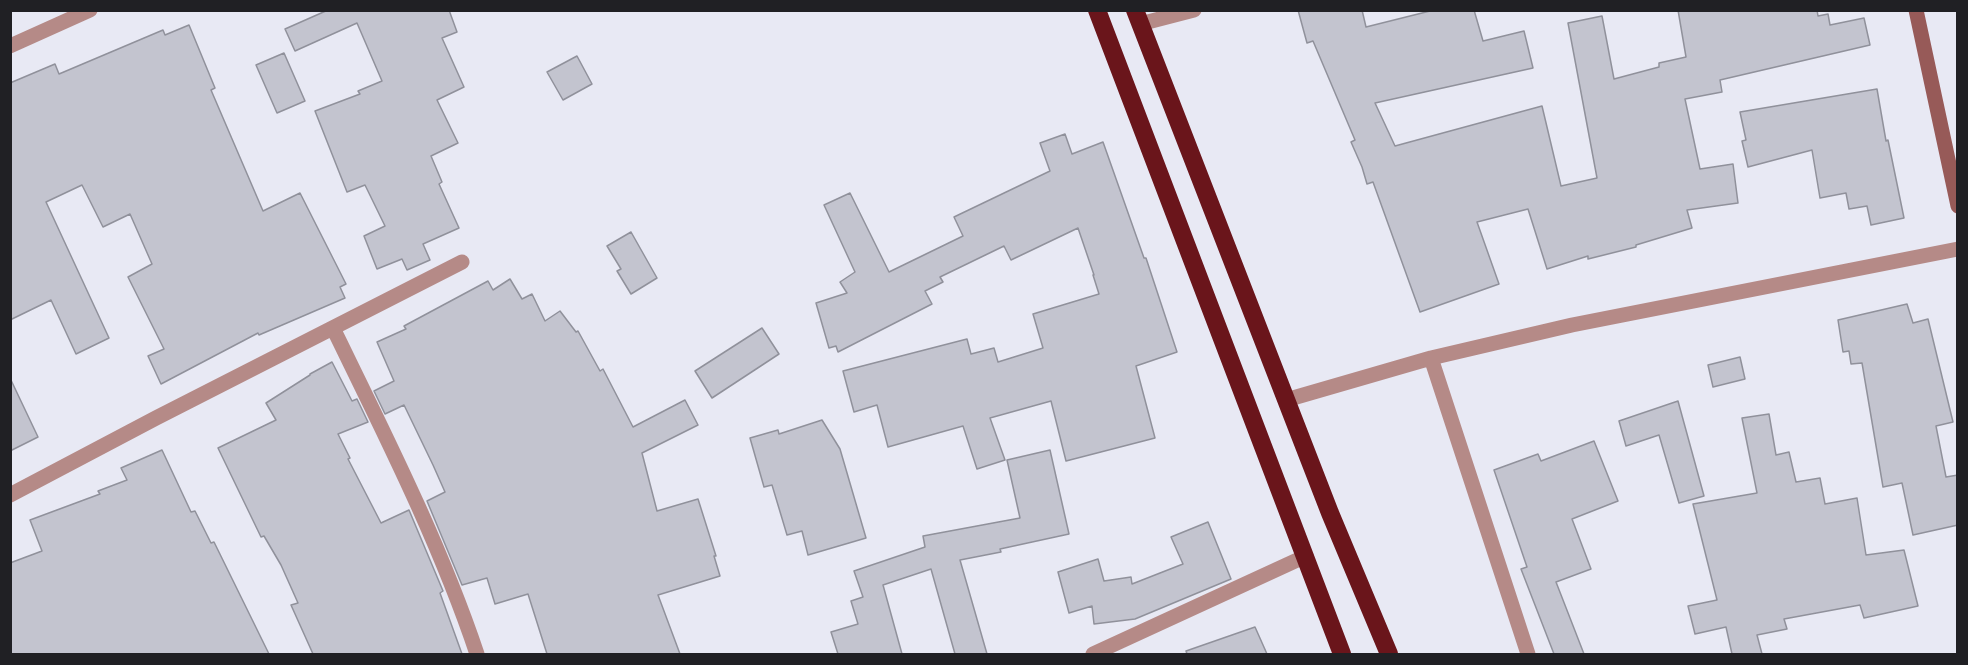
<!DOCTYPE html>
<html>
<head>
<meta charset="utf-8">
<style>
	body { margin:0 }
	#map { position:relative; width:1968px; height:665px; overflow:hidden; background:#e8e9f4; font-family:"PT Sans",sans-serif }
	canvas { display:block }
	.frame { position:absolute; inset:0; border:12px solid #202024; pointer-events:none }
</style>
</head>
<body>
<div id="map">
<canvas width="1968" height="665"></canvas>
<div class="frame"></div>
</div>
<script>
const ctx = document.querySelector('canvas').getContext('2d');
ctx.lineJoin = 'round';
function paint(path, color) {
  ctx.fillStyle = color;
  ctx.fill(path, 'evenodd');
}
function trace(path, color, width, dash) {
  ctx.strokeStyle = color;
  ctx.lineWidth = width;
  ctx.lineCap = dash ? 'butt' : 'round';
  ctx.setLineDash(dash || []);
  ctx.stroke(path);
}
const building = new Path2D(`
	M 328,10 L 449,10 L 457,32 L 442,38 L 464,87 L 437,100 L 458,143 L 431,156 L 442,182 L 439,184 L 459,228 L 423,244 L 430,260 L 407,270 L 402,259 L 377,269 L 364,236 L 385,226 L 365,185 L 347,192 L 315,111 L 360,94 L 358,91 L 382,81 L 357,23 L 295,51 L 285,29 Z
	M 1298,10 L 1362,10 L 1366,27 L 1434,10 L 1474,10 L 1483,41 L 1524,31 L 1533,68 L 1375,103 L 1395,146 L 1542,106 L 1561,186 L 1597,178 L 1568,23 L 1602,16 L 1614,79 L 1659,67 L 1659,63 L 1686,57 L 1678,10 L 1817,10 L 1818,16 L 1828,14 L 1830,25 L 1864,18 L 1870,45 L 1720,80 L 1722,92 L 1685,99 L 1700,169 L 1733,164 L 1738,203 L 1687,210 L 1692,228 L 1636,245 L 1636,247 L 1588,259 L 1588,256 L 1547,269 L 1528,209 L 1477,222 L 1499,284 L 1420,312 L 1373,182 L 1367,184 L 1362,167 L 1351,142 L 1355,140 L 1313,41 L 1307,43 Z
	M 189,25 L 215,88 L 211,90 L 263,211 L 300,193 L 346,284 L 340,287 L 345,298 L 259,335 L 258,333 L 161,384 L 148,356 L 164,349 L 128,277 L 152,264 L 130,214 L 103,227 L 82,185 L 46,202 L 109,338 L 76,354 L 51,300 L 10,320 L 10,83 L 55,64 L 59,74 L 163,30 L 165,35 Z
	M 284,53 L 305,101 L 277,113 L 256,65 Z
	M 577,56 L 592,84 L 563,100 L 547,72 Z
	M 1877,89 L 1886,141 L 1888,140 L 1904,218 L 1871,225 L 1867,206 L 1849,209 L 1846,193 L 1820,198 L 1812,150 L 1748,167 L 1742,141 L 1746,140 L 1740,112 Z
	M 1065,134 L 1072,154 L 1103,142 L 1144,258 L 1146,258 L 1177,352 L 1136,366 L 1155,438 L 1066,461 L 1051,401 L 990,418 L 1005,460 L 977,469 L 963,426 L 888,447 L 877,405 L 854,412 L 843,371 L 967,339 L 971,354 L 994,348 L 998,362 L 1043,348 L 1033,314 L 1099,294 L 1093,275 L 1094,275 L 1078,228 L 1011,260 L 1004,246 L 940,277 L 943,282 L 925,291 L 932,304 L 838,352 L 836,346 L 829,348 L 816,303 L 847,293 L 840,282 L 855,272 L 824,205 L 850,193 L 889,272 L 963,236 L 954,217 L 1050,171 L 1040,143 Z
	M 631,232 L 657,278 L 631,294 L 617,271 L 621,269 L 607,246 Z
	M 510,279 L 522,299 L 532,294 L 545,321 L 560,311 L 576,332 L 578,331 L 600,371 L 603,369 L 633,427 L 685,400 L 698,425 L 642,453 L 657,511 L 698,499 L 716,556 L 714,556 L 720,576 L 658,595 L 680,654 L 547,654 L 528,594 L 495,604 L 487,578 L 462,585 L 427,501 L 445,492 L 433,465 L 404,405 L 385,414 L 374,391 L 394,381 L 377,342 L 406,329 L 404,326 L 488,281 L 493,290 Z
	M 1907,304 L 1913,323 L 1928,319 L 1953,422 L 1936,426 L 1946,477 L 1958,475 L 1958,525 L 1913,535 L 1902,483 L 1883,487 L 1862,363 L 1851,364 L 1849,351 L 1843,352 L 1838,320 Z
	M 762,328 L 779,354 L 712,398 L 695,371 Z
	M 1740,357 L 1745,379 L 1713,387 L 1708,365 Z
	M 332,362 L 352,401 L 357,399 L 368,422 L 338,434 L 350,458 L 348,459 L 381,523 L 409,510 L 443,591 L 440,593 L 462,654 L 313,654 L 291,605 L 298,603 L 281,565 L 264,536 L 261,537 L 218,448 L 276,420 L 266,403 L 310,375 L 310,374 Z
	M 10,378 L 38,437 L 10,451 Z
	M 1678,401 L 1704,496 L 1679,503 L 1659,435 L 1626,446 L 1619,421 Z
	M 1769,414 L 1776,455 L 1789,452 L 1796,482 L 1820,478 L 1825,504 L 1857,498 L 1866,555 L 1904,550 L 1918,606 L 1864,618 L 1860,605 L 1784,619 L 1787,629 L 1757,635 L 1762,654 L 1732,654 L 1726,627 L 1695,634 L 1688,606 L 1717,600 L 1693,504 L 1757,493 L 1742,418 Z
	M 822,420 L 840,449 L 866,538 L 808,555 L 802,531 L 787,535 L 772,485 L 764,487 L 750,438 L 778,430 L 779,434 Z
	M 1594,441 L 1618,501 L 1572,519 L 1591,569 L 1556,582 L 1584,654 L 1554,654 L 1521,569 L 1527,567 L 1494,470 L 1538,454 L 1541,461 Z
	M 162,450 L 191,512 L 195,511 L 211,543 L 214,542 L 269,654 L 10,654 L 10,563 L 42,551 L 30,520 L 100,494 L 98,491 L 127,480 L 121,468 Z
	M 1050,450 L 1069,534 L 1000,549 L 1001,552 L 960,560 L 987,654 L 955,654 L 931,569 L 883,585 L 902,654 L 838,654 L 831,632 L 858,624 L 851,601 L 863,597 L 854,571 L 925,547 L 923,536 L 1020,518 L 1007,460 Z
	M 1208,522 L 1231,579 L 1135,619 L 1094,624 L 1092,606 L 1069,613 L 1058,572 L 1098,559 L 1104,581 L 1131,577 L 1132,584 L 1183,564 L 1171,537 Z
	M 1255,627 L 1267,654 L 1187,654 L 1186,651 Z`);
paint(building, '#c3c4cf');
trace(building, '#90919b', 1.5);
trace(new Path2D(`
	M 1140,24 L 1194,10
	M 10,46 L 90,10
	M 333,328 C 385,435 439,541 477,654
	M 1431,358 L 1528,654
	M 1286,400 L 1431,358 L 1572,325 L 1958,249
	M 10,495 L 156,418 L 462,262
	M 1093,654 L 1306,556`), '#b58a87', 15);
trace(new Path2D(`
	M 1916,10 L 1958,206`), '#975a58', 15);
trace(new Path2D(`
	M 1097,10 L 1342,654
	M 1135,10 L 1330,513 L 1389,654`), '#6a151b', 18);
</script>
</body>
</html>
